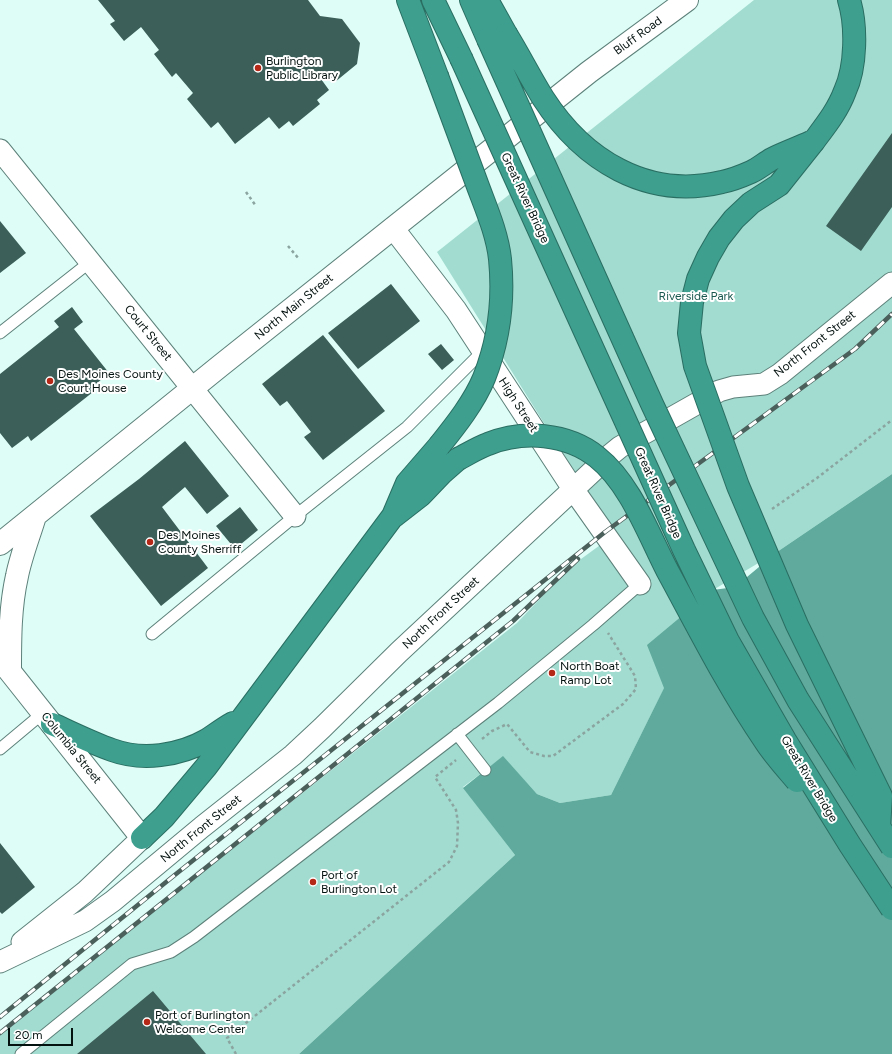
<!DOCTYPE html>
<html>
<head>
<meta charset="utf-8">
<style>
	body { margin:0 }
	#map { position:relative; width:892px; height:1054px; overflow:hidden; background:#ddfdf6; font-family:Figtree,sans-serif }
	canvas { display:block }
	.scale { position:absolute; left:8px; top:1028px; width:65px; height:18px; box-sizing:border-box; border:2px solid #04120f; border-top:0; padding-left:5px; font-size:12px; line-height:14px; white-space:nowrap; color:#04120f; -webkit-text-stroke:3px #fff; paint-order:stroke }
</style>
</head>
<body>
<div id="map">
<canvas width="892" height="1054"></canvas>
<div class="scale">20 m</div>
</div>
<script>
const ctx = document.querySelector('canvas').getContext('2d');
ctx.lineJoin = 'round';
function paint(path, color) {
  ctx.fillStyle = color;
  ctx.fill(path, 'evenodd');
}
function trace(path, color, width, dash) {
  ctx.strokeStyle = color;
  ctx.lineWidth = width;
  ctx.lineCap = dash ? 'butt' : 'round';
  ctx.setLineDash(dash || []);
  ctx.stroke(path);
}
function write(font, color, halo, rows, align = 'center') {
  ctx.font = font + ' Figtree,sans-serif';
  ctx.lineWidth = 4;
  ctx.setLineDash([]);
  ctx.textBaseline = 'middle';
  ctx.strokeStyle = halo;
  ctx.fillStyle = color;
  for (const [text, x, y, turn = 0] of rows) {
    ctx.save();
    ctx.translate(x, y);
    ctx.rotate((+turn || 0) * Math.PI / 180);
    ctx.textAlign = isNaN(turn) ? turn : align;
    if (halo) ctx.strokeText(text, 0, 0);
    ctx.fillText(text, 0, 0);
    ctx.restore();
  }
}
paint(new Path2D(`
	M 754,0 L 892,0 L 892,474 L 777,552 L 713,590 L 611,795 L 560,803 L 537,794 L 503,757 L 463,787 L 515,855 L 299,1054 L 0,1054 L 0,1033 L 517,623 L 570,567 L 614,535 L 437,252 Z`), '#a2dcd0');
paint(new Path2D(`
	M 892,474 L 892,1054 L 299,1054 L 515,855 L 463,788 L 503,756 L 537,794 L 560,803 L 611,795 L 664,688 L 647,645 L 713,590 L 735,587 L 777,552 Z`), '#5faa9c');
paint(new Path2D(`
	M 98,0 L 308,0 L 320,16 L 342,19 L 360,43 L 357,64 L 335,82 L 321,79 L 329,90 L 317,100 L 320,104 L 293,126 L 289,121 L 279,129 L 269,117 L 235,144 L 218,122 L 211,128 L 187,99 L 193,93 L 176,73 L 172,77 L 154,54 L 159,50 L 141,27 L 124,41 L 110,24 L 115,21 Z
	M 892,133 L 892,207 L 861,251 L 826,226 Z
	M 0,221 L 26,253 L 0,273 Z
	M 391,284 L 420,321 L 358,369 L 328,333 Z
	M 72,307 L 83,322 L 74,329 L 109,373 L 90,389 L 93,392 L 31,441 L 28,436 L 12,448 L 0,433 L 0,374 L 59,327 L 54,321 Z
	M 323,335 L 385,411 L 323,460 L 304,437 L 311,432 L 287,401 L 280,406 L 262,384 Z
	M 441,344 L 454,360 L 442,370 L 428,354 Z
	M 185,441 L 229,496 L 207,514 L 185,487 L 162,507 L 208,568 L 161,606 L 90,516 L 139,479 Z
	M 240,507 L 258,530 L 235,549 L 216,526 Z
	M 0,843 L 35,887 L 2,914 L 0,912 Z
	M 153,991 L 206,1054 L 77,1054 Z`), '#3c5f59');
const service = new Path2D(`
	M 0,333 L 90,262
	M 152,634 L 295,516 L 407,427 L 483,351
	M 457,734 L 485,770
	M 0,749 L 43,713
	M 21,1054 L 132,964 L 171,952 L 194,937 L 498,703 L 593,625 L 640,584`);
const minor = new Path2D(`
	M 0,150 L 295,516
	M 393,228 L 456,310 L 573,489 L 640,584
	M 22,942 L 85,892 L 142,838
	M 0,962 L 85,921 L 113,901 L 202,827 L 293,755 L 322,728 L 399,652 L 609,456 L 620,447 L 719,391 L 733,387 L 764,384 L 780,374 L 892,283`);
const secondary = new Path2D(`
	M 0,544 L 220,366 L 589,72 L 687,0
	M 0,659 L 142,838
	M 10,671 C 10,639 10,607 17,576 C 21,556 29,536 35,516`);
const motorway = new Path2D(`
	M 408,0 L 437,76
	M 433,0 L 461,58
	M 471,0 L 488,39
	M 487,0 L 506,34
	M 814,141 C 826,125 838,110 845,91 C 856,67 857,26 849,0
	M 394,516 L 421,495 L 442,473 L 458,459
	M 52,724 C 72,733 92,743 112,750 C 142,761 179,756 207,740 C 216,734 224,728 233,723
	M 142,838 L 164,817 L 206,767 L 393,516 L 407,483 L 439,446`);
trace(service, '#5d817a', 13);
trace(minor, '#5d817a', 23);
trace(secondary, '#5d817a', 24);
trace(motorway, '#2a6e62', 24);
trace(new Path2D(`
	M 246,192 L 256,206
	M 288,246 L 299,259
	M 772,509 L 817,478 L 892,420
	M 482,739 L 492,731 L 507,724 L 530,752 L 544,756 L 553,756 L 623,704 L 636,689 L 635,676 L 608,633
	M 236,1054 L 227,1038 L 449,862 L 457,846 L 458,823 L 456,810 L 435,777 L 456,760`), '#8ba49f', 2.5, [3, 3]);
trace(service, '#fff', 11);
trace(minor, '#fff', 21);
trace(secondary, '#fff', 22);
trace(motorway, '#3e9f8f', 22);
const rail = new Path2D(`
	M 0,1017 L 176,874 L 605,532 L 855,349 L 892,314
	M 0,1033 L 513,621 L 578,559`);
trace(rail, '#4b5f5b', 4.5);
trace(rail, '#fff', 3, [9]);
const motorwayBridge = new Path2D(`
	M 506,34 C 519,55 530,77 543,98 C 583,160 647,200 722,182 C 732,180 742,176 751,172 C 758,169 765,163 772,159 C 784,153 798,148 811,142
	M 488,39 L 652,404 L 753,618 L 798,700 L 892,847
	M 461,58 L 684,550 L 728,641 L 785,740 L 850,845 L 892,909
	M 437,76 C 450,111 463,146 476,181 C 485,206 497,232 500,259 C 504,299 499,340 484,378 C 474,402 456,425 439,446
	M 814,141 L 779,185 L 751,203 L 734,219 L 719,238 L 708,257 L 698,279 L 692,302 L 689,333 L 695,366 L 738,486 L 797,625 L 881,796 L 879,827
	M 458,459 C 468,454 477,448 488,444 C 523,430 567,433 597,457 C 630,483 648,533 667,570 C 698,627 728,687 765,741 C 774,755 786,768 797,781`);
trace(motorwayBridge, '#2a6e62', 24, []);
trace(motorwayBridge, '#3e9f8f', 22);
for (const [x, y, r, color] of [
	[258,68,4,"#b52716"],
	[50,381,4,"#b52716"],
	[150,542,4,"#b52716"],
	[552,673,4,"#b52716"],
	[313,882,4,"#b52716"],
	[147,1022,4,"#b52716"]
]) {
  const dot = new Path2D();
  dot.arc(x, y, r, 0, 2 * Math.PI);
  ctx.fillStyle = color;
  ctx.fill(dot);
  trace(dot, '#fff', 1.5);
}
write('12px', '#04120f', '#fff', [
	["Bluff Road",638,36,-36],
	["Great River Bridge",525,198,65],
	["North Main Street",294,307,-39],
	["Court Street",148,333,51],
	["North Front Street",815,344,-38],
	["High Street",518,405,57],
	["Great River Bridge",658,493,66],
	["North Front Street",441,613,-43],
	["Columbia Street",71,748,51],
	["Great River Bridge",809,779,59],
	["North Front Street",201,829,-39]
]);
write('12px', '#04120f', '#fff', [
	["Burlington",266,61],
	["Public Library",266,75],
	["Des Moines County",58,374],
	["Court House",58,388],
	["Des Moines",158,535],
	["County Sherriff",158,549],
	["North Boat",560,666],
	["Ramp Lot",560,680],
	["Port of",321,875],
	["Burlington Lot",321,889],
	["Port of Burlington",155,1015],
	["Welcome Center",155,1029]
], 'left');
write('12px', '#1a594f', '#fff', [
	["Riverside Park",696,296]
]);
</script>
</body>
</html>
